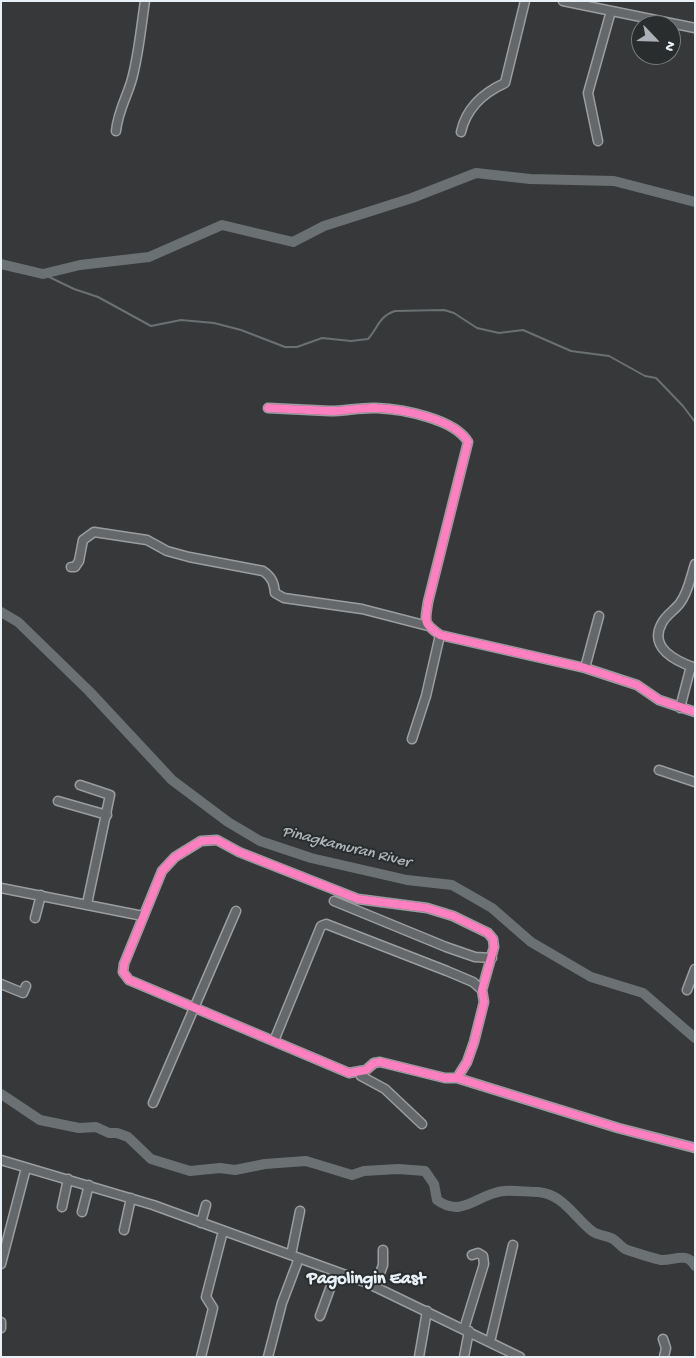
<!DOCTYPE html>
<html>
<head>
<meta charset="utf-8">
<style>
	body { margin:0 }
	#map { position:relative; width:696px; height:1358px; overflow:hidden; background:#363839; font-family:"Gochi Hand",sans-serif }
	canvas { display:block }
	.frame { position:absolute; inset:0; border:2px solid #e8f1f8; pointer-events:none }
	.north { position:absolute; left:631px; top:15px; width:50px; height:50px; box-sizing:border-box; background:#2a2d2e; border:1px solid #767b7f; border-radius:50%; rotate:114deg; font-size:14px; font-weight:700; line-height:20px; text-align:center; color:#e8f1f8 }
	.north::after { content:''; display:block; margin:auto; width:18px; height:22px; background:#aab0b5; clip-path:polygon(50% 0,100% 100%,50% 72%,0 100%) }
</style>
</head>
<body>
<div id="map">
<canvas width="696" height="1358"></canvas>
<div class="frame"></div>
<div class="north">N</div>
</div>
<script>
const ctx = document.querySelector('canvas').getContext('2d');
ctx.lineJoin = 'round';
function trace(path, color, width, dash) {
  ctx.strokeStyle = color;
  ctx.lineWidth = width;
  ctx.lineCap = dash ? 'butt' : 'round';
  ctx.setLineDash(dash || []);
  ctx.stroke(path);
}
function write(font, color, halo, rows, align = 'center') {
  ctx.font = font + ' "Gochi Hand",sans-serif';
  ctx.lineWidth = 4;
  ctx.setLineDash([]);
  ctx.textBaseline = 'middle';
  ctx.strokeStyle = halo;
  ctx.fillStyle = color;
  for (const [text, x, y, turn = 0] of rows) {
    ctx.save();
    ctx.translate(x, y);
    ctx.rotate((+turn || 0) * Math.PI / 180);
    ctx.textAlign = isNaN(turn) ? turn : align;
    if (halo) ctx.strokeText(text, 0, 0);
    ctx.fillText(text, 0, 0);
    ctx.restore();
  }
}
trace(new Path2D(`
	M 43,274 L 74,289 L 98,297 L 151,326 L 181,320 L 214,323 L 241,330 L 285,347 L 297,347 L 322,338 L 351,341 L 368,339 C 378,328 379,316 395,311 L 444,310 L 454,313 L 477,328 L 499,333 L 523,330 L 571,351 L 609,356 L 645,376 L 656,378 L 683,406 L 695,422`), '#6b7073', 2);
trace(new Path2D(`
	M 1,264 L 43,274 L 80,265 L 149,257 L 222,225 L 293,242 L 324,226 L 412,198 L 476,173 L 530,179 L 614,181 L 695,202
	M 1,612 L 18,622 L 89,691 L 172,780 L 228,822 L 260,841 L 311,858 L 407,880 L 452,885 L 492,908 L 531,942 L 591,977 L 643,993 L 695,1038
	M 1,1094 L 40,1120 L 79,1128 L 96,1127 L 109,1133 L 117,1133 L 128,1137 L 151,1159 L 190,1171 L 220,1168 L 235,1170 L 265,1164 L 306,1161 L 352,1175 L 364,1171 L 398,1169 L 425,1171 L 434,1184 L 437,1200 C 463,1219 478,1193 504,1191 C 513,1190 528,1192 538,1192 C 563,1194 574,1217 592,1231 C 598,1236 607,1235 613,1239 C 618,1242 620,1246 625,1249 C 629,1251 656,1259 661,1260 C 673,1261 687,1251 695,1266`), '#6b7073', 10);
const minor = new Path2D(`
	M 563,1 L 695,28
	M 116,131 C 118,111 127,97 132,79 C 139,53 141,27 145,1
	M 461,132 C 466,109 483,93 505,83 L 525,1
	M 598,141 L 588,93 L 611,11
	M 268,408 C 289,409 309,410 330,411 C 346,411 361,407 377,408 C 402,409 455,419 468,442 L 428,602 C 425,622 423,623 440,635 L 585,668 L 637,685 L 659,700 L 695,712
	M 695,564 C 691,576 688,593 680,603 C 675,610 666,615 662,623 C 648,648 676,661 695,668
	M 71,567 L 75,567 L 79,561 L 83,540 L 94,532 L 147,540 L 167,551 L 189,557 L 263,571 C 272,577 274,583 275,593 L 284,598 L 362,609 L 428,626
	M 585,668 L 599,616
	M 680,708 L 691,666
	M 412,739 L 426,696 L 440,635
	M 659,770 L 695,782
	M 80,785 L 110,795 L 87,904
	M 58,801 L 107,815
	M 1,888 L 143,916
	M 334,901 L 446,947 L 475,957 L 492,958
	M 35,918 L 41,895
	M 1,984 L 23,993 L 26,986
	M 687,990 L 695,969
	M 274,1041 L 321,926 L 326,924 L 447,971 L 473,982 L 482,990
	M 366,1070 L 361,1076 L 385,1089 L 422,1124
	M 457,1078 L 467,1062 L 474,1042 L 484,1002 L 482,990 L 494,947 L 493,939 L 488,933 L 453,916 L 427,908 L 358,899 L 239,852 L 217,840 L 201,841 L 175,857 L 162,871 L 124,964 L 123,972 L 129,980 L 349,1073 L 366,1070 L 374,1063 L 380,1062 L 445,1078 L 457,1078 L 618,1128 L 695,1148
	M 153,1103 L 236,911
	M 1,1160 L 153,1205 L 365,1282 L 520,1357
	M 62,1207 L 68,1179
	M 82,1212 L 89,1185
	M 201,1223 L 206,1205
	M 124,1230 L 131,1198
	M 291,1255 L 300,1211
	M 1,1264 L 26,1168
	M 375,1287 L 383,1265 L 383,1250
	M 320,1316 L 336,1272
	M 1,1322 L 1,1328
	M 464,1329 L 484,1264 L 483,1256 L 478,1253 L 472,1255
	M 663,1339 L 666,1348 L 664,1357
	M 490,1342 L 513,1245
	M 201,1357 L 213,1308 L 206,1297 L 223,1231
	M 268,1357 L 282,1303 L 299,1258
	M 419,1357 L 427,1311
	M 464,1357 L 469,1331`);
trace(minor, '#9b9d9f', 11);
trace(minor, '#65686b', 8);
trace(new Path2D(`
	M 268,408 C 289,409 309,410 330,411 C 346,411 361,407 377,408 C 402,409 455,419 468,442 L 428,602 C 425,622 423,623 440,635 L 585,668 L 637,685 L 659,700 L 695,712
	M 457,1078 L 467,1062 L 474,1042 L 484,1002 L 482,990 L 494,947 L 493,939 L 488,933 L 453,916 L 427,908 L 358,899 L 239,852 L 217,840 L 201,841 L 175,857 L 162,871 L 124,964 L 123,972 L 129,980 L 349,1073 L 366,1070 L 374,1063 L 380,1062 L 445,1078 L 457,1078 L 618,1128 L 695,1148`), '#ff80c0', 8);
write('italic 16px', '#acb3b8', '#2a2d2e', [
	["Pinagkamuran River",346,848,14]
]);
write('bold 18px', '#e8f1f8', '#2a2d2e', [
	["Pagolingin East",366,1280]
]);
</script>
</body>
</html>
